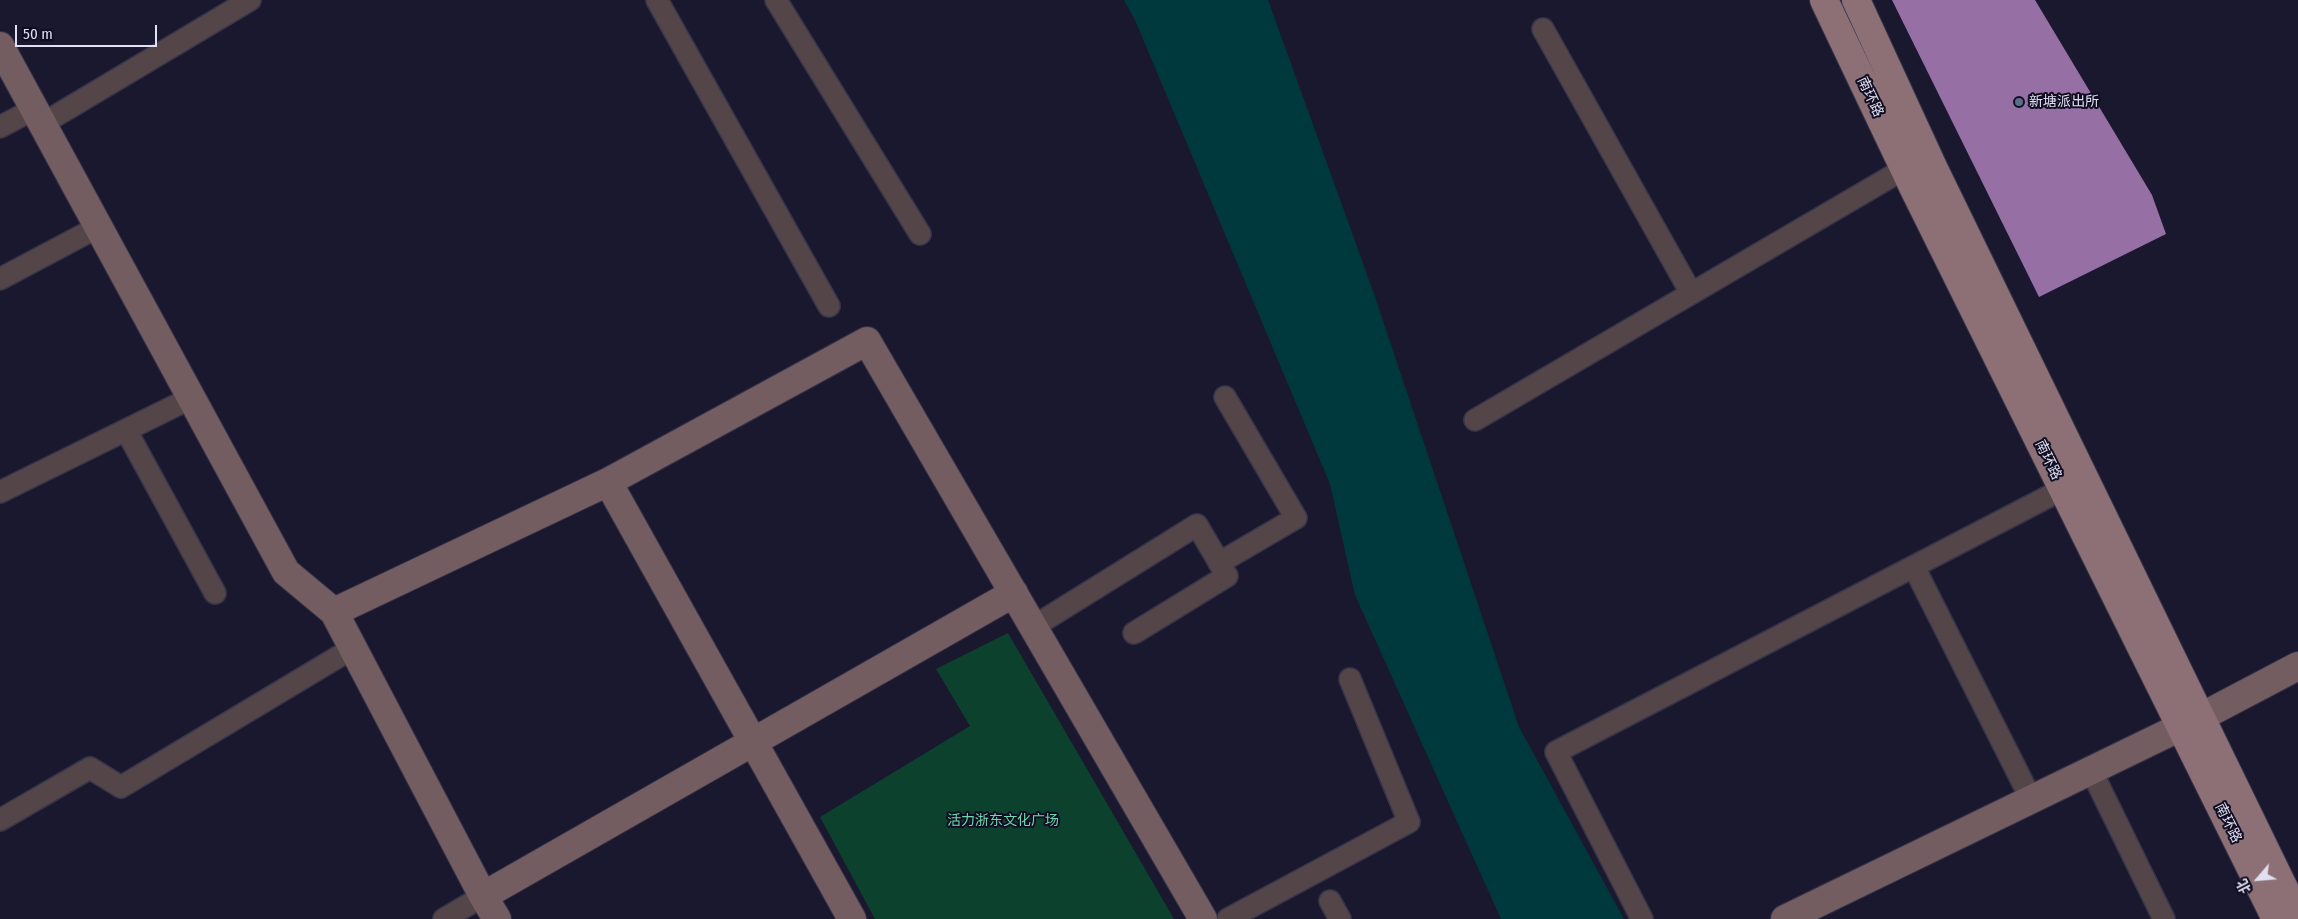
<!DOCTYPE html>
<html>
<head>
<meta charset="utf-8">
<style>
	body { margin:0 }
	#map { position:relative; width:2298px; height:919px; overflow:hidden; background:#1a182e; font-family:"Fira Sans Condensed","Noto Sans SC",sans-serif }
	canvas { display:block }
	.north { position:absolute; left:2233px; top:854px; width:50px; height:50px; -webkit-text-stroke:4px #110e24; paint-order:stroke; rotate:243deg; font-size:14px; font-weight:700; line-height:20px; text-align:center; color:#e0e0f0 }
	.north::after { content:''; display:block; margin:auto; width:18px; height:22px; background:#e0e0f0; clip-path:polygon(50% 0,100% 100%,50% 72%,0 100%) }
	.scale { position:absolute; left:15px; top:25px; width:142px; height:22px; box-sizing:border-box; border:2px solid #e0e0f0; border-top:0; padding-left:6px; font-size:15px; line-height:18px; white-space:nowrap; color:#e0e0f0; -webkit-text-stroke:4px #110e24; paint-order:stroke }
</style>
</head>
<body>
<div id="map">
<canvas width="2298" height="919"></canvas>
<div class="north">北</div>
<div class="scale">50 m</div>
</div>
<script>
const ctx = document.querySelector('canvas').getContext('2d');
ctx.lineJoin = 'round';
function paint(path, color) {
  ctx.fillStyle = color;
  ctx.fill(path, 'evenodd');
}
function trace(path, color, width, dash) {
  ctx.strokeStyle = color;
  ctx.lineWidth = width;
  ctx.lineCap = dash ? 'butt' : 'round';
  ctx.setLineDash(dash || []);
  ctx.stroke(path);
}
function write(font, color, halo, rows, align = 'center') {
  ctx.font = font + ' "Fira Sans Condensed","Noto Sans SC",sans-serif';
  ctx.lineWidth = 4;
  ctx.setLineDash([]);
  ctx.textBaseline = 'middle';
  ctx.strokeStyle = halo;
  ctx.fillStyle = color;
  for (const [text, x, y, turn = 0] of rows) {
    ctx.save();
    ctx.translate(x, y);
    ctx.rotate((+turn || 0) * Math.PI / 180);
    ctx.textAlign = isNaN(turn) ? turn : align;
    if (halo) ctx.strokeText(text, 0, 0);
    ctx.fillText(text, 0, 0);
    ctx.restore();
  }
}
paint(new Path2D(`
	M 1008,633 L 1174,919 L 875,919 L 820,817 L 970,726 L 936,669 Z`), '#0c412d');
paint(new Path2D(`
	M 1124,0 L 1268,0 L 1373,291 L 1519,727 L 1624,919 L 1501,919 L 1355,595 L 1330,484 L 1135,20 Z`), '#00393d');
paint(new Path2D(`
	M 1892,0 L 2035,0 L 2152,195 L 2166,234 L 2039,297 Z`), '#966fa4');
const street = new Path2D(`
	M 657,0 L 829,306
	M 776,0 L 920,234
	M 1543,29 L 1691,293
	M 42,124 L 250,0
	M 0,127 L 34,109
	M 0,279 L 98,227
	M 191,398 L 126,430 L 215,593
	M 1475,420 L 1904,169
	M 0,492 L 126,430
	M 1219,563 L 1296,518 L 1225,397
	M 1914,567 L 2031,799
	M 1033,627 L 1197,525 L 1227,576 L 1134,633
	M 2091,770 L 2164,919
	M 0,820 L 90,768 L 121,787 L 353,648
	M 1330,901 L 1340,919
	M 444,919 L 483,896
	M 1228,919 L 1409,822 L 1350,679
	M 1642,919 L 1556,752 L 2063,489`);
const secondary = new Path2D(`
	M 0,46 L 286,572 L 334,612 L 483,896
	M 334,612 L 608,482
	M 497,919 L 483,896 L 1014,593
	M 852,919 L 608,482 L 867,341 L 1203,919
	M 1785,919 L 2201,717 L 2298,666`);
const primary = new Path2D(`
	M 1824,0 L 1913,187 L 2276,919
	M 1856,0 L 1934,169 L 2298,917`);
trace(street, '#363449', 24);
trace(secondary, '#363449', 30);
trace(primary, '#363449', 30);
trace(street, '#544648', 21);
trace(secondary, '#745d61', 28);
trace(primary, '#8c7075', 28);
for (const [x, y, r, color] of [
	[2019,102,5,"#5c6f8a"]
]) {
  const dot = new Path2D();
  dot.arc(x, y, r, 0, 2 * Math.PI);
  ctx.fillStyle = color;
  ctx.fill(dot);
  trace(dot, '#110e24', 2);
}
write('14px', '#e0e0f0', '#110e24', [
	["南环路",1870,97,65],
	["南环路",2048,460,64],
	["南环路",2228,823,64]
]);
write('14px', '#e0e0f0', '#110e24', [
	["新塘派出所",2029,102]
], 'left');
write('14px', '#6edaac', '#110e24', [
	["活力浙东文化广场",1003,821]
]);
</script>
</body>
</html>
